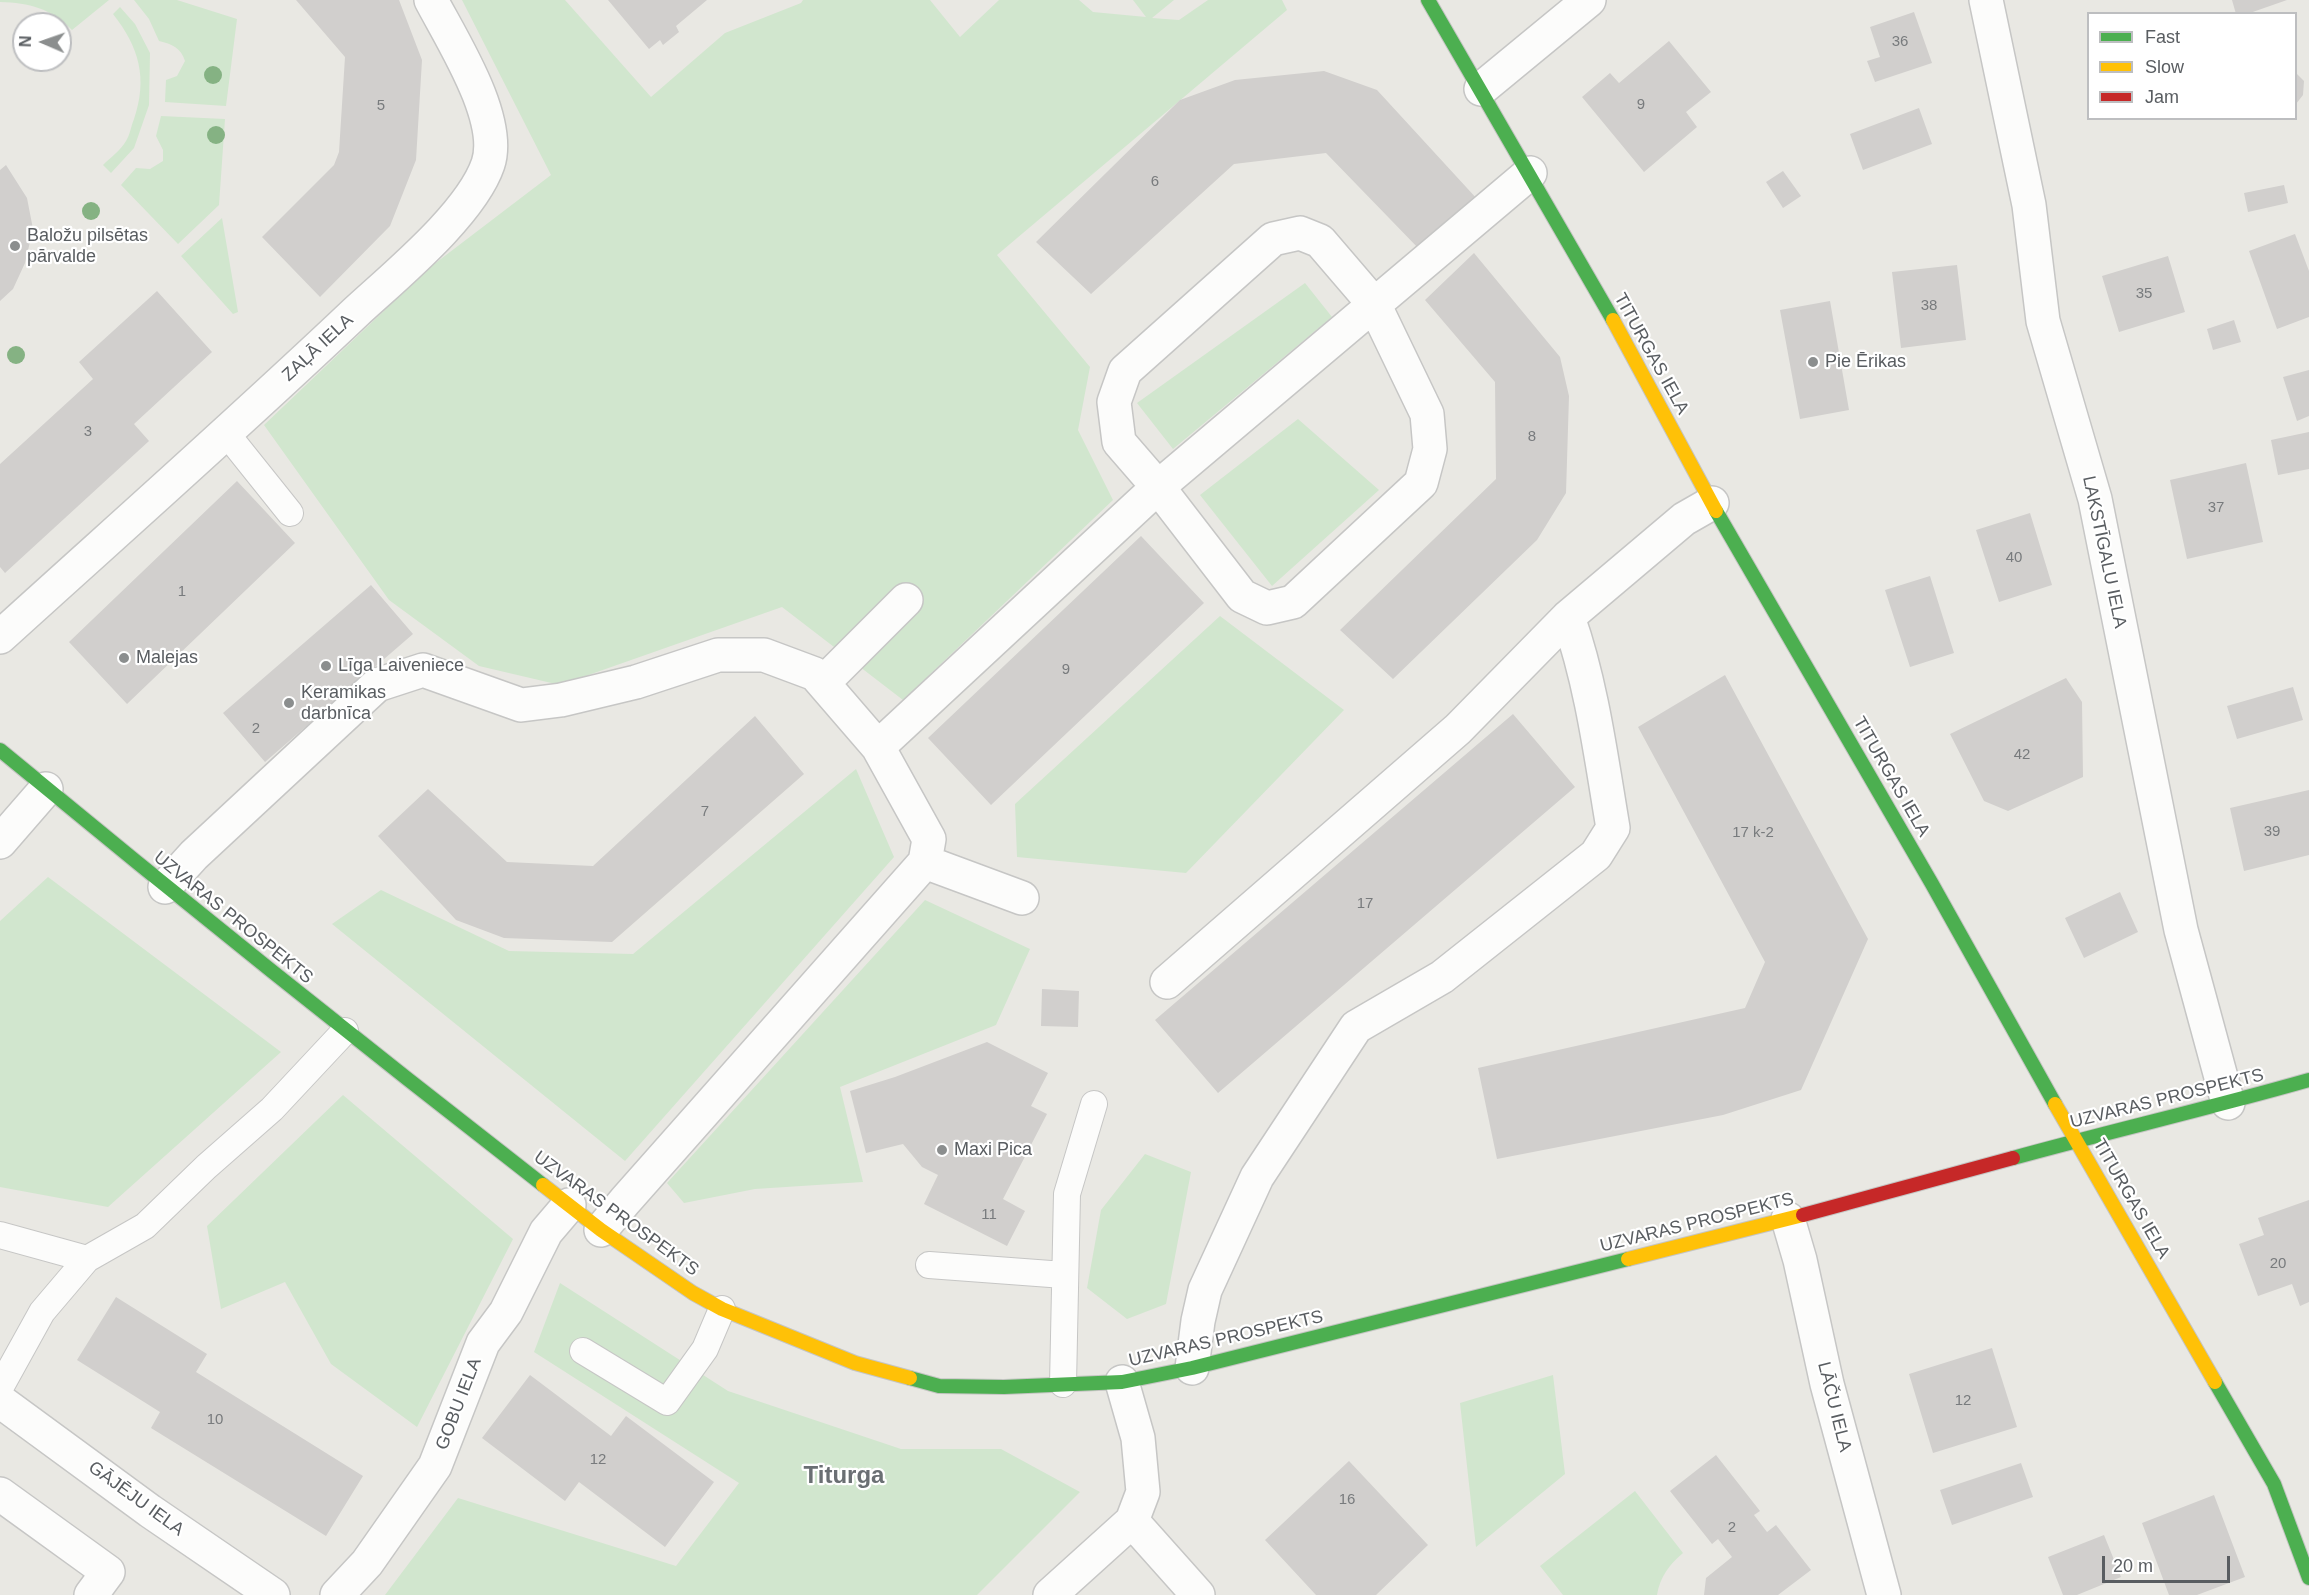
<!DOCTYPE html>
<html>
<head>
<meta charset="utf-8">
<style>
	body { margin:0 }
	#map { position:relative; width:2309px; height:1595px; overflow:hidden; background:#e9e8e3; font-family:Helvetica,sans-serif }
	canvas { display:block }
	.legend { position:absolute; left:2087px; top:12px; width:210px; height:108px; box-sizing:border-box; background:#fff; border:2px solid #bdbec0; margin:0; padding:8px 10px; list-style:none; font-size:18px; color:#595d61 }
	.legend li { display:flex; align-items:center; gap:12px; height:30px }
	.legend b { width:30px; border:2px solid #bdbec0 }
	.north { position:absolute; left:12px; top:12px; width:60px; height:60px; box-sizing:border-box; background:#fff; border:2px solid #bdbec0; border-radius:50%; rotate:272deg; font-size:16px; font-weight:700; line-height:24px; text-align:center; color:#595d61 }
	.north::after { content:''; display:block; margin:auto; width:21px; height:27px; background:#8b8e8e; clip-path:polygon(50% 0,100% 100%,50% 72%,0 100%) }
	.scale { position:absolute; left:2102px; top:1556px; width:128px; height:27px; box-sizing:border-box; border:3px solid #595d61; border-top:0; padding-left:8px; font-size:18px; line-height:21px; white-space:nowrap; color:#595d61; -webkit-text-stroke:4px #fff; paint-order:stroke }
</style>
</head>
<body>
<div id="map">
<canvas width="2309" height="1595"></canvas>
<ul class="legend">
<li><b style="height:8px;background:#4caf50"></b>Fast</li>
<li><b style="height:8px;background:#ffc107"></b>Slow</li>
<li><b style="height:8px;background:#c62828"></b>Jam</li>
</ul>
<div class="north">N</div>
<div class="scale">20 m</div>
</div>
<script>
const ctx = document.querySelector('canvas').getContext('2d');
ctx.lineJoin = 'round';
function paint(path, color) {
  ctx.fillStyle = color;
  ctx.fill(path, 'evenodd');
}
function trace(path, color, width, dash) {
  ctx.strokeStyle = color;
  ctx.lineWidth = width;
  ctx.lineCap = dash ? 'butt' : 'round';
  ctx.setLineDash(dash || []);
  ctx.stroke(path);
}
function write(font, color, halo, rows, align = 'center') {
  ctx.font = font + ' Helvetica,sans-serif';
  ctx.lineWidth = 4.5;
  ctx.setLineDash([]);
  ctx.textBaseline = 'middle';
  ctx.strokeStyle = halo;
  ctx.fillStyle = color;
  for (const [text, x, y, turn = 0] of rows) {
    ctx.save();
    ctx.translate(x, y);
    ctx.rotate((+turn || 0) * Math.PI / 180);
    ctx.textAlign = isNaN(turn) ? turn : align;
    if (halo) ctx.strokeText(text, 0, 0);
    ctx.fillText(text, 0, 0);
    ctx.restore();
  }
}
paint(new Path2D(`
	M 0,0 L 109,0 L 72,30 C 50,8 30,3 0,2 Z
	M 134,0 L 177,0 L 237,19 L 226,106 L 165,102 L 166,80 L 177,76 L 185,61 C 181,48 172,44 159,41 L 149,19 Z
	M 462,0 L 565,0 L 651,97 L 725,33 L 801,3 L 803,0 L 930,0 L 960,37 L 999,0 L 1079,0 L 1093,12 L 1146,17 L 1133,0 L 1174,0 L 1152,18 L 1179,20 L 1208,0 L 1282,0 L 1287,10 L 997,255 L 1090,367 L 1078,430 L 1113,500 L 903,700 L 782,607 L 560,685 L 479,666 L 389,600 L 264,425 L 429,268 L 551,175 Z
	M 120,7 L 135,24 L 150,53 L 149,105 L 134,148 L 111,173 L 103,165 C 110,158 121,150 126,141 C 130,135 131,126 134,119 C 148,78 139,47 113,14 Z
	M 161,116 L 225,119 L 219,205 L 178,244 L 121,185 L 136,168 L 150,169 L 163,161 L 163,150 L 156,136 Z
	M 222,218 L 238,312 L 233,314 L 181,256 Z
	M 1305,283 L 1332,317 L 1173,449 L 1137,403 Z
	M 1298,419 L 1379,490 L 1272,586 L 1200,495 Z
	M 1220,616 L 1344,710 L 1186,873 L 1017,857 L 1015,804 Z
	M 856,769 L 894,857 L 625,1161 L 332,924 L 381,890 L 509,951 L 633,954 Z
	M 48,877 L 281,1052 L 108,1207 L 0,1187 L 0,921 Z
	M 925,900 L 1030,949 L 996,1025 L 840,1087 L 863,1182 L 755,1189 L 684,1203 L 667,1183 Z
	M 343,1095 L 513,1239 L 417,1427 L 331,1364 L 285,1282 L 221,1309 L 207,1226 Z
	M 1145,1154 L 1191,1172 L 1166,1304 L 1127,1319 L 1087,1288 L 1101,1210 Z
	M 560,1283 L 728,1391 L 901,1449 L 1001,1449 L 1080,1492 L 977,1595 L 385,1595 L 458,1498 L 676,1566 L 739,1483 L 534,1352 Z
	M 1553,1375 L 1565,1474 L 1476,1547 L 1460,1403 Z
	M 1635,1491 L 1683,1553 C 1669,1565 1660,1577 1657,1595 L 1563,1595 L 1540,1566 Z`), '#d1e6ce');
paint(new Path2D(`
	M 296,0 L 399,0 L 422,60 L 416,160 L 390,226 L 320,297 L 262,237 L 334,165 L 339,152 L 345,57 Z
	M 608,0 L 707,0 L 676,26 L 679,32 L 663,45 L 660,40 L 649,49 Z
	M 2232,0 L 2287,0 L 2247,14 L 2236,14 Z
	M 1914,12 L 1932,63 L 1875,82 L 1867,61 L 1880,57 L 1870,27 Z
	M 1669,41 L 1711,92 L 1686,112 L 1697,127 L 1644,172 L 1582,97 L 1610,73 L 1619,83 Z
	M 1324,71 L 1377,90 L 1478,200 L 1421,251 L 1326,153 L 1234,164 L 1091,294 L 1036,242 L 1180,100 L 1235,80 Z
	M 2296,73 L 2304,81 L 2303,95 L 2296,104 Z
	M 1919,108 L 1932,144 L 1863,170 L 1850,134 Z
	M 6,165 L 27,198 L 33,229 L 25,263 L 13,289 L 0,301 L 0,170 Z
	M 1783,171 L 1801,196 L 1783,208 L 1766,182 Z
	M 2284,185 L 2288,203 L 2248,212 L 2244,193 Z
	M 2295,234 L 2309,271 L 2309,317 L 2277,329 L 2249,251 Z
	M 1474,253 L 1560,357 L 1569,396 L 1566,493 L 1537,540 L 1393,679 L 1340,630 L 1496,479 L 1495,382 L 1425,300 Z
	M 2168,256 L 2185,312 L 2119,332 L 2102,276 Z
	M 1957,265 L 1966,340 L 1901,348 L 1892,272 Z
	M 157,291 L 212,352 L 134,424 L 149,441 L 5,573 L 0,567 L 0,464 L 93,379 L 79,362 Z
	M 1830,301 L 1849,410 L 1800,419 L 1780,310 Z
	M 2234,320 L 2241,342 L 2213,350 L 2207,329 Z
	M 2309,370 L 2309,416 L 2297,421 L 2283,377 Z
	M 2309,432 L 2309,469 L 2278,475 L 2271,440 Z
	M 2246,463 L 2263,542 L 2187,559 L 2170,480 Z
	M 237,481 L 295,543 L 127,704 L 69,642 Z
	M 2030,513 L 2052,585 L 1999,602 L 1976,530 Z
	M 1141,536 L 1204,603 L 991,805 L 928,738 Z
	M 1930,576 L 1954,653 L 1910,667 L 1885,590 Z
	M 371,585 L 413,634 L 265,762 L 223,713 Z
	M 1725,675 L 1868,939 L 1801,1090 L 1723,1115 L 1497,1159 L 1478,1068 L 1745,1008 L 1765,962 L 1638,727 Z
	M 2066,678 L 2082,702 L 2083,777 L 2008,811 L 1984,801 L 1950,734 Z
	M 2293,687 L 2303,720 L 2237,739 L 2227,706 Z
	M 1513,714 L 1575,787 L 1218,1093 L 1155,1020 Z
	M 755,716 L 804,774 L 612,942 L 504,938 L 456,920 L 378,836 L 428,789 L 507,862 L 593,866 Z
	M 2309,790 L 2309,855 L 2244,871 L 2230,808 Z
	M 2120,892 L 2138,932 L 2084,958 L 2065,918 Z
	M 1042,989 L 1079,991 L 1078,1027 L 1041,1026 Z
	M 987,1042 L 1048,1073 L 1031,1106 L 1047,1114 L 1003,1199 L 1025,1211 L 1007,1246 L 924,1204 L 938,1175 L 922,1167 L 903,1144 L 866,1153 L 850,1091 L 895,1077 Z
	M 2309,1200 L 2309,1302 L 2300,1306 L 2292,1284 L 2258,1296 L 2239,1244 L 2264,1235 L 2258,1218 Z
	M 116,1297 L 207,1354 L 196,1372 L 363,1476 L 326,1536 L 151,1428 L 160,1412 L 77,1360 Z
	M 1992,1348 L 2017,1427 L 1933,1453 L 1909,1374 Z
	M 530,1375 L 611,1436 L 626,1416 L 714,1482 L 665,1547 L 579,1482 L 565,1501 L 482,1438 Z
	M 1716,1455 L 1760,1511 L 1754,1515 L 1767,1532 L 1776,1525 L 1811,1570 L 1778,1595 L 1704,1595 L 1706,1578 L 1732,1557 L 1718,1539 L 1712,1544 L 1670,1491 Z
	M 1349,1461 L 1428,1545 L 1376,1595 L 1316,1595 L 1265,1540 Z
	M 2021,1463 L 2033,1497 L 1952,1525 L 1940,1490 Z
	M 2214,1495 L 2245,1577 L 2197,1595 L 2169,1595 L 2142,1523 Z
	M 2104,1535 L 2121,1577 L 2077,1595 L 2063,1595 L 2048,1557 Z`), '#d1cfcd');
const lane = new Path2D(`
	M 226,433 L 290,513
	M 0,1235 L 87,1259
	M 929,1265 L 1064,1275
	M 583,1351 L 667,1402 L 705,1349 L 722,1309
	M 1063,1384 L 1067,1194 L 1094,1104
	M 0,1388 L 42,1312 L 87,1259 L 145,1226 L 206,1167 L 272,1109 L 345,1031`);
const street = new Path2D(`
	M 1986,0 L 2029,205 L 2043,321 L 2095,499 L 2181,930 L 2228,1103
	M 1481,89 L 1589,0
	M 1300,233 L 1320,241 L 1374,304 L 1427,414 L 1430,449 L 1421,483 L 1293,602 L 1267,608 L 1242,596 L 1158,487 L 1119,442 L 1114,402 L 1125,371 L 1273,239 Z
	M 0,637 C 119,529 239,423 356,312 C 395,276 471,214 488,164 C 503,119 452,40 431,0
	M 823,683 L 906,600
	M 0,842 L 46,789
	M 925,862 L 1022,898
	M 165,887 L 194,855 L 377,685 L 423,670 L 521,705 L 561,700 L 636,682 L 718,655 L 764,655 L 815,674 L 878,747 L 1158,487 L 1530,173
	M 1167,982 L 1458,729 L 1568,617 L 1684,519 L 1712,503
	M 1788,1219 L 1800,1260 L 1827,1384 L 1884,1595
	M 601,1230 L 625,1201 L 925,862 L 929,839 L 878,747
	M 1192,1368 L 1198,1321 L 1205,1290 L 1257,1177 L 1356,1027 L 1442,977 L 1596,855 L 1613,828 C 1601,757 1592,685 1568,617
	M 0,1401 L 150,1511 L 273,1595
	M 0,1494 L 108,1572 L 91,1595
	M 1132,1521 L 1198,1595
	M 337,1595 L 367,1563 L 435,1466 L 483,1343 L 506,1312 L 546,1232 L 569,1205
	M 1050,1595 L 1132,1521 L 1143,1492 L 1138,1438 L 1122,1382`);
const fast = new Path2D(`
	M 1428,0 L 1613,320
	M 1716,511 L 1932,884 L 2055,1104
	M 0,750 C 179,898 360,1043 543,1185
	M 2013,1158 C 2111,1131 2211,1108 2309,1080
	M 910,1378 L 939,1386 L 1004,1387 L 1122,1382 L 1192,1368 L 1628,1259
	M 2215,1382 L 2274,1484 L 2309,1578`);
const slow = new Path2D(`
	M 1613,320 L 1716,511
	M 2055,1104 L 2215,1382
	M 543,1185 L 601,1230 L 693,1293 L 722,1309 L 855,1363 L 910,1378
	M 1628,1259 L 1803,1215`);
const jam = new Path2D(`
	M 1803,1215 L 2013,1158`);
trace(lane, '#c6c6c5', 28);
trace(street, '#c6c6c5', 36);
trace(fast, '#c5c5c3', 16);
trace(slow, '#c5c5c3', 16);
trace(jam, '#c5c5c3', 16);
trace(lane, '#fcfcfb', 26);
trace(street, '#fcfcfb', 33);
trace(fast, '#4caf50', 14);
trace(slow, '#ffc107', 14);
trace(jam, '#c62828', 14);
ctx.fillStyle = '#85b283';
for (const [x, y] of [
	[213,75],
	[216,135],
	[91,211],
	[16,355]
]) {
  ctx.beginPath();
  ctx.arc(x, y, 9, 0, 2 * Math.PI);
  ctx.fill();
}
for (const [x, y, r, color] of [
	[15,246,6,"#8b8e8e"],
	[1813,362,6,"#8b8e8e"],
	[124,658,6,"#8b8e8e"],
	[326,666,6,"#8b8e8e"],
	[289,703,6,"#8b8e8e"],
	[942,1150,6,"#8b8e8e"]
]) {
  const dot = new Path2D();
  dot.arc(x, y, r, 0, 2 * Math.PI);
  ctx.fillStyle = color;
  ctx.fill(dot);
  trace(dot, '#fff', 2);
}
write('15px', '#787b7d', null, [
	["36",1900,42],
	["9",1641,105],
	["5",381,106],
	["6",1155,182],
	["35",2144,294],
	["38",1929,306],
	["3",88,432],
	["8",1532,437],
	["37",2216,508],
	["40",2014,558],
	["1",182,592],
	["9",1066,670],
	["2",256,729],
	["42",2022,755],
	["7",705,812],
	["39",2272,832],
	["17 k-2",1753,833],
	["17",1365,904],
	["11",989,1215],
	["20",2278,1264],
	["12",1963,1401],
	["10",215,1420],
	["12",598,1460],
	["16",1347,1500],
	["2",1732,1528]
]);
write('18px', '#595d61', '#fff', [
	["Baložu pilsētas",27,236],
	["pārvalde",27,257],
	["Pie Ērikas",1825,362],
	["Malejas",136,658],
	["Līga Laiveniece",338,666],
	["Keramikas",301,693],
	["darbnīca",301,714],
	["Maxi Pica",954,1150]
], 'left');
write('18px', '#595d61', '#fff', [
	["ZAĻĀ IELA",318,348,-43],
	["TITURGAS IELA",1651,354,61],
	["LAKSTĪGALU IELA",2104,552,78],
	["TITURGAS IELA",1891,777,60],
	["UZVARAS PROSPEKTS",233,918,39],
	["UZVARAS PROSPEKTS",2167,1099,-14],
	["TITURGAS IELA",2131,1199,60],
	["UZVARAS PROSPEKTS",616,1214,36],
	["UZVARAS PROSPEKTS",1697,1223,-14],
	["UZVARAS PROSPEKTS",1226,1339,-13],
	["GOBU IELA",459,1404,-69],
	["LĀČU IELA",1834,1407,76],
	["GĀJĒJU IELA",136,1499,36]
]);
write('bold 24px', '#6a6f73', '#fff', [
	["Titurga",844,1476]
]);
</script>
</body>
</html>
